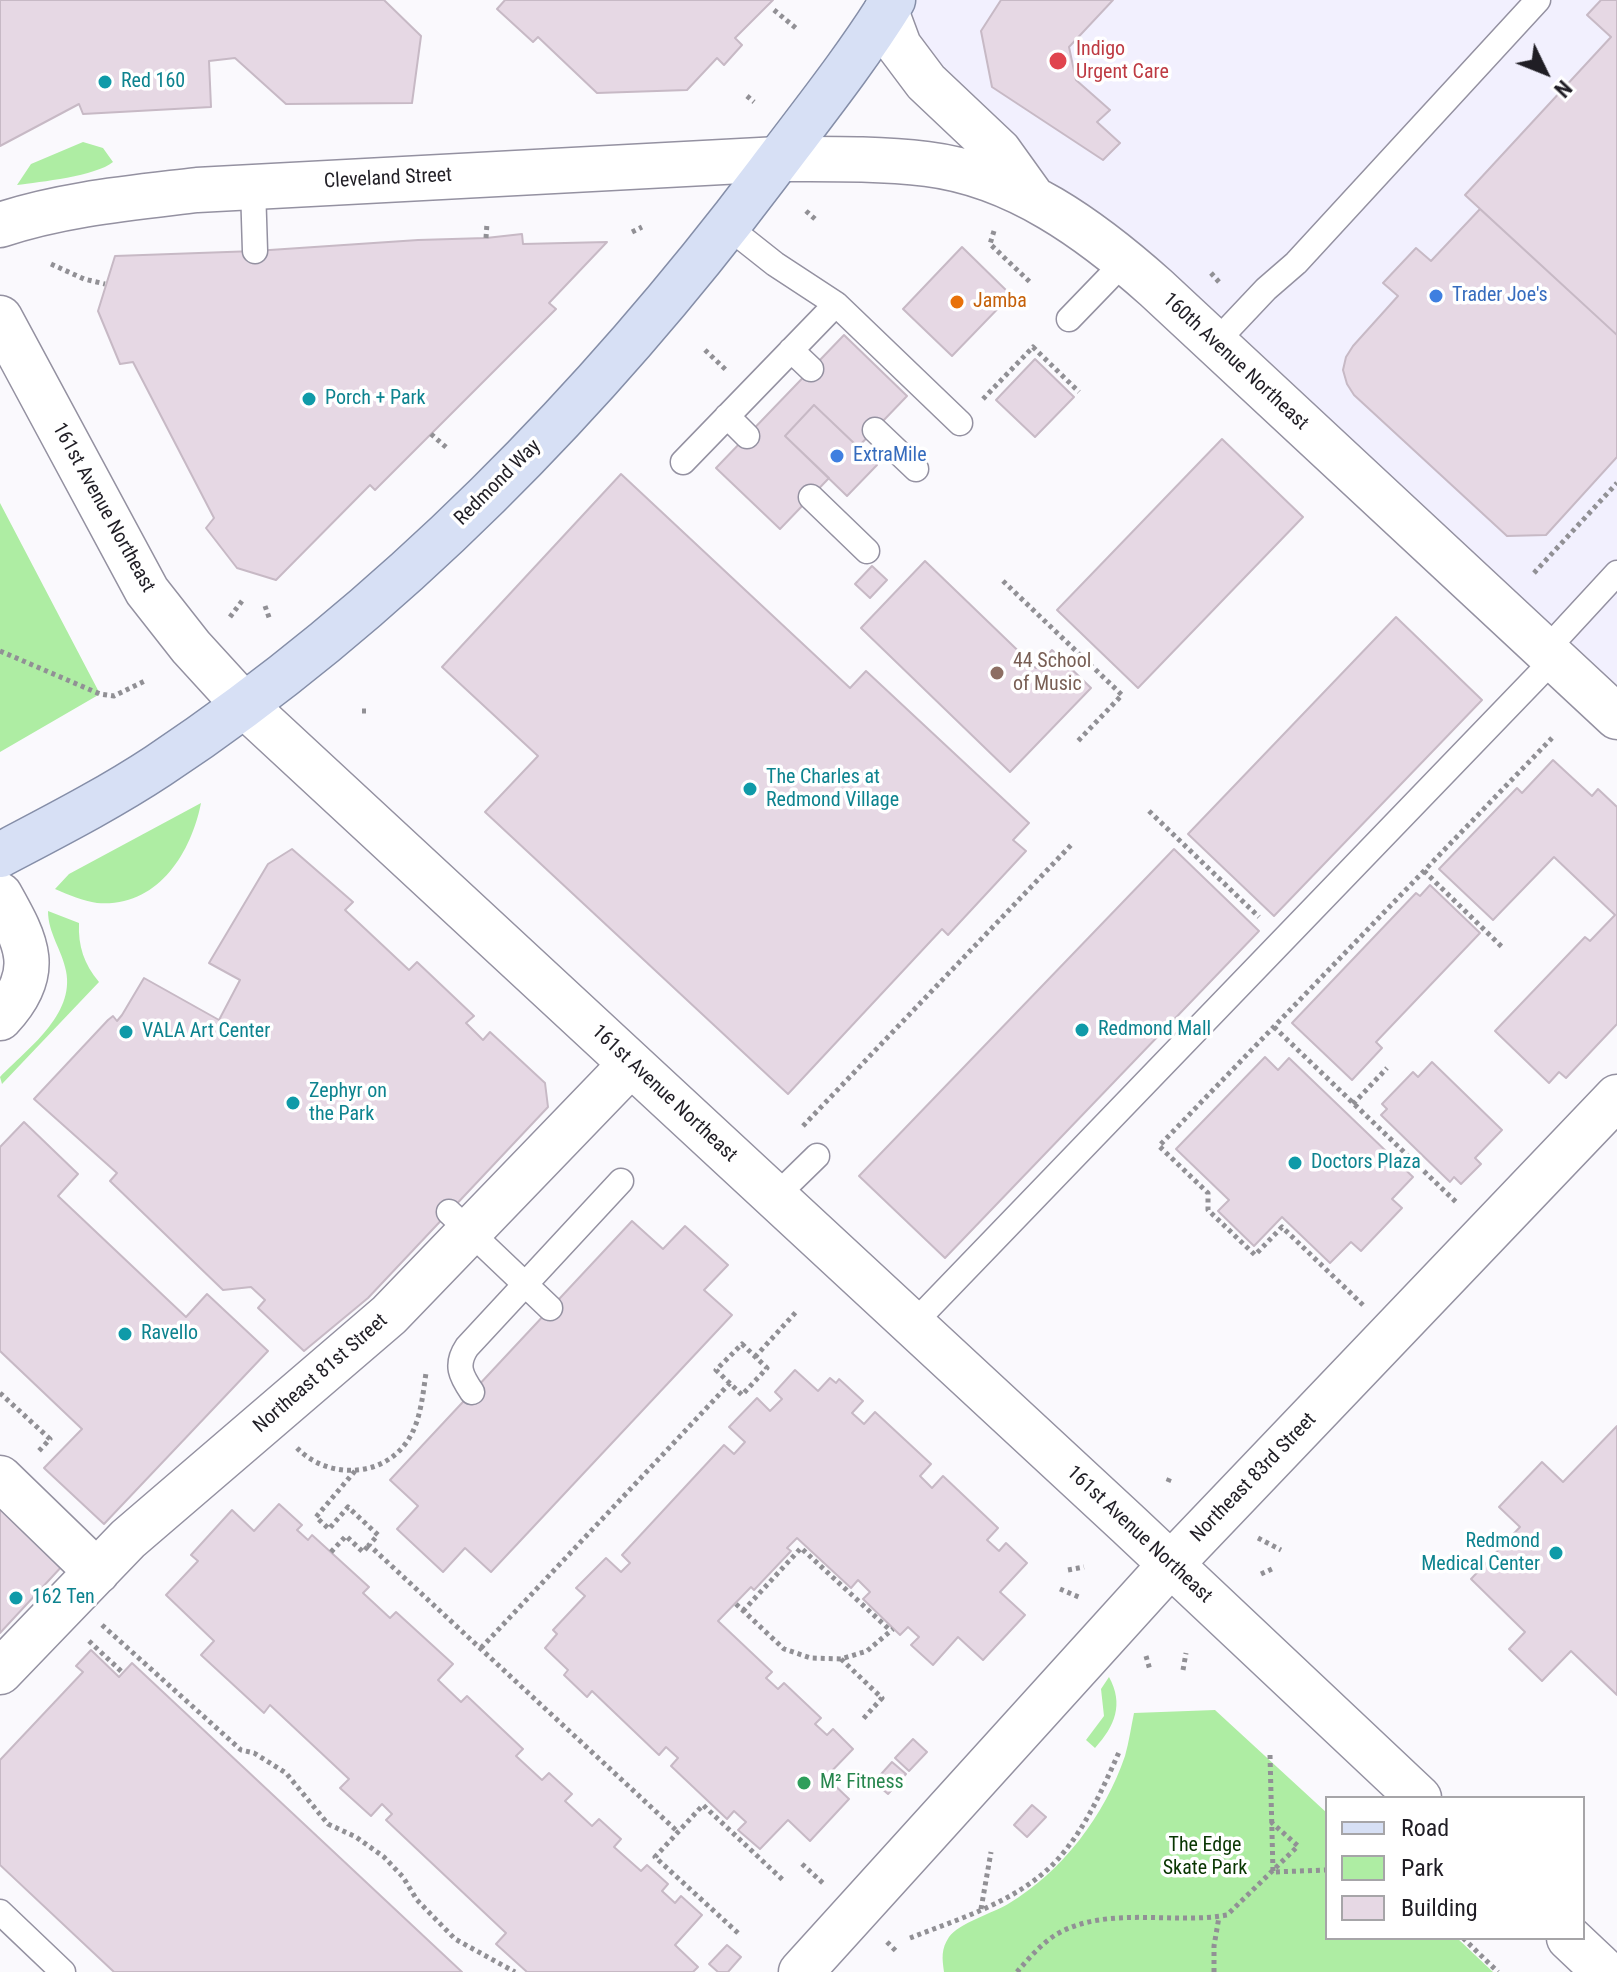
<!DOCTYPE html>
<html>
<head>
<meta charset="utf-8">
<style>
	body { margin:0 }
	#map { position:relative; width:1617px; height:1972px; overflow:hidden; background:#faf9fd; font-family:"Roboto Condensed",sans-serif }
	canvas { display:block }
	.legend { position:absolute; left:1325px; top:1796px; width:260px; height:144px; box-sizing:border-box; background:#fff; border:2px solid #a6a5a8; margin:0; padding:10px 14px; list-style:none; font-size:24px; color:#201e25 }
	.legend li { display:flex; align-items:center; gap:16px; height:40px }
	.legend b { width:40px; border:2px solid #a6a5a8 }
	.north { position:absolute; left:1505px; top:32px; width:80px; height:80px; -webkit-text-stroke:6px #fff; paint-order:stroke; rotate:133deg; font-size:22px; font-weight:700; line-height:32px; text-align:center; color:#201e25 }
	.north::after { content:''; display:block; margin:auto; width:28px; height:36px; background:#201e25; clip-path:polygon(50% 0,100% 100%,50% 72%,0 100%) }
</style>
</head>
<body>
<div id="map">
<canvas width="1617" height="1972"></canvas>
<ul class="legend">
<li><b style="height:10px;background:#d7e0f5"></b>Road</li>
<li><b style="height:22px;background:#aeeda3"></b>Park</li>
<li><b style="height:22px;background:#e6d8e4"></b>Building</li>
</ul>
<div class="north">N</div>
</div>
<script>
const ctx = document.querySelector('canvas').getContext('2d');
ctx.lineJoin = 'round';
function paint(path, color) {
  ctx.fillStyle = color;
  ctx.fill(path, 'evenodd');
}
function trace(path, color, width, dash) {
  ctx.strokeStyle = color;
  ctx.lineWidth = width;
  ctx.lineCap = dash ? 'butt' : 'round';
  ctx.setLineDash(dash || []);
  ctx.stroke(path);
}
function write(font, color, halo, rows, align = 'center') {
  ctx.font = font + ' "Roboto Condensed",sans-serif';
  ctx.lineWidth = 7;
  ctx.setLineDash([]);
  ctx.textBaseline = 'middle';
  ctx.strokeStyle = halo;
  ctx.fillStyle = color;
  for (const [text, x, y, turn = 0] of rows) {
    ctx.save();
    ctx.translate(x, y);
    ctx.rotate((+turn || 0) * Math.PI / 180);
    ctx.textAlign = isNaN(turn) ? turn : align;
    if (halo) ctx.strokeText(text, 0, 0);
    ctx.fillText(text, 0, 0);
    ctx.restore();
  }
}
paint(new Path2D(`
	M 893,0 L 1617,0 L 1617,717 L 1034,199 Z`), '#f2f0fe');
paint(new Path2D(`
	M 83,142 L 103,148 L 113,162 C 96,176 40,182 17,185 L 31,164 Z
	M 0,503 L 100,694 L 0,752 Z
	M 201,803 C 191,854 157,908 97,903 C 83,901 69,895 55,889 L 69,874 Z
	M 48,911 L 79,923 C 78,946 84,964 99,982 L 2,1084 L 0,1077 C 27,1049 75,1015 66,971 C 62,950 48,933 48,911 Z
	M 1109,1677 C 1124,1704 1115,1726 1095,1748 L 1086,1740 L 1104,1716 L 1101,1689 Z
	M 1215,1710 L 1327,1813 L 1327,1938 L 1457,1938 L 1493,1972 L 944,1972 C 942,1958 941,1949 949,1937 C 959,1923 993,1913 1008,1904 C 1062,1872 1105,1815 1125,1756 C 1129,1742 1131,1727 1134,1713 Z`), '#aeeda3');
const building = new Path2D(`
	M 0,0 L 384,0 L 421,36 L 412,103 L 286,104 L 235,58 L 209,61 L 211,107 L 83,114 L 79,104 L 0,146 Z
	M 505,0 L 773,0 L 735,38 L 742,45 L 724,65 L 717,58 L 687,90 L 597,93 L 538,37 L 533,42 L 497,9 Z
	M 1001,0 L 1113,0 L 1069,47 L 1076,80 L 1110,110 L 1097,122 L 1120,143 L 1103,160 L 992,87 L 981,31 Z
	M 1601,0 L 1617,0 L 1617,335 L 1465,195 L 1611,37 L 1587,15 Z
	M 1480,209 L 1617,335 L 1617,457 L 1546,535 L 1507,536 L 1354,395 L 1347,384 L 1343,370 L 1346,357 L 1353,346 L 1398,296 L 1383,283 L 1416,248 L 1431,261 Z
	M 522,234 L 523,244 L 607,242 L 549,303 L 556,309 L 375,490 L 370,485 L 276,580 L 237,568 L 206,528 L 214,518 L 133,362 L 120,364 L 98,311 L 115,256 L 255,251 L 418,240 L 486,238 Z
	M 962,247 L 1011,295 L 952,356 L 903,309 Z
	M 844,335 L 907,396 L 858,447 L 814,405 L 785,436 L 829,478 L 780,529 L 716,468 Z
	M 1035,359 L 1074,397 L 1035,437 L 996,400 Z
	M 814,405 L 877,465 L 847,496 L 785,436 Z
	M 1222,439 L 1303,517 L 1138,688 L 1057,610 Z
	M 621,474 L 850,688 L 866,671 L 1029,823 L 1013,840 L 1026,851 L 948,935 L 942,929 L 788,1094 L 485,812 L 538,756 L 442,667 Z
	M 925,561 L 1036,668 L 1052,650 L 1091,688 L 1010,772 L 861,628 Z
	M 872,566 L 887,580 L 870,598 L 855,584 Z
	M 1396,617 L 1482,700 L 1274,916 L 1188,834 Z
	M 1553,760 L 1592,796 L 1598,789 L 1617,807 L 1617,1024 L 1566,1078 L 1559,1072 L 1549,1083 L 1495,1031 L 1585,937 L 1590,941 L 1615,915 L 1554,857 L 1493,920 L 1439,869 L 1517,788 L 1522,793 Z
	M 292,849 L 353,902 L 345,910 L 409,970 L 417,962 L 474,1016 L 466,1023 L 483,1040 L 490,1032 L 545,1083 L 548,1107 L 368,1298 L 304,1351 L 258,1308 L 265,1300 L 251,1287 L 223,1290 L 110,1181 L 117,1173 L 34,1099 L 108,1020 L 113,1016 L 117,1021 L 122,1015 L 144,978 L 219,1020 L 240,980 L 209,963 L 268,864 Z
	M 1174,849 L 1259,931 L 945,1258 L 859,1176 Z
	M 1430,885 L 1480,933 L 1376,1042 L 1382,1048 L 1352,1080 L 1292,1023 L 1416,893 L 1420,896 Z
	M 1265,1057 L 1278,1070 L 1289,1058 L 1413,1177 L 1392,1199 L 1402,1208 L 1361,1251 L 1351,1242 L 1330,1263 L 1282,1217 L 1254,1246 L 1218,1211 L 1229,1200 L 1176,1149 Z
	M 1432,1062 L 1502,1130 L 1475,1158 L 1481,1164 L 1461,1184 L 1454,1177 L 1450,1182 L 1381,1115 L 1387,1109 L 1382,1104 L 1413,1072 L 1418,1077 Z
	M 24,1122 L 78,1174 L 58,1196 L 186,1317 L 207,1294 L 268,1351 L 104,1524 L 44,1468 L 82,1429 L 0,1351 L 0,1147 Z
	M 632,1221 L 663,1249 L 685,1226 L 728,1265 L 704,1290 L 732,1315 L 491,1572 L 465,1548 L 443,1572 L 397,1529 L 418,1506 L 390,1480 Z
	M 795,1370 L 818,1391 L 830,1378 L 836,1383 L 839,1379 L 863,1401 L 852,1413 L 864,1424 L 875,1412 L 931,1464 L 920,1476 L 932,1488 L 943,1476 L 998,1528 L 987,1540 L 999,1551 L 1006,1543 L 1027,1563 L 1000,1592 L 1025,1615 L 983,1660 L 958,1637 L 933,1665 L 911,1645 L 919,1637 L 908,1627 L 900,1635 L 863,1599 L 870,1592 L 858,1580 L 851,1588 L 797,1538 L 787,1548 L 791,1551 L 754,1590 L 751,1587 L 718,1621 L 772,1672 L 766,1678 L 778,1689 L 784,1683 L 821,1718 L 815,1724 L 827,1735 L 833,1729 L 853,1749 L 826,1777 L 849,1799 L 810,1841 L 788,1820 L 760,1849 L 738,1830 L 746,1822 L 734,1811 L 727,1819 L 671,1766 L 678,1758 L 666,1747 L 659,1755 L 592,1691 L 587,1697 L 564,1675 L 568,1670 L 545,1648 L 557,1634 L 553,1630 L 585,1596 L 576,1588 L 606,1558 L 621,1572 L 630,1563 L 622,1555 L 724,1445 L 734,1454 L 745,1442 L 729,1427 L 757,1398 L 770,1411 L 782,1399 L 775,1392 Z
	M 1617,1426 L 1617,1695 L 1571,1651 L 1542,1681 L 1509,1649 L 1525,1632 L 1471,1579 L 1520,1527 L 1499,1507 L 1542,1462 L 1563,1482 Z
	M 279,1504 L 302,1525 L 297,1530 L 308,1540 L 312,1535 L 369,1587 L 363,1593 L 390,1618 L 396,1612 L 453,1664 L 438,1680 L 461,1702 L 467,1696 L 523,1749 L 516,1756 L 542,1780 L 549,1773 L 572,1794 L 565,1801 L 592,1826 L 599,1819 L 621,1839 L 614,1847 L 641,1871 L 647,1865 L 668,1884 L 662,1891 L 675,1903 L 681,1896 L 702,1915 L 675,1945 L 698,1967 L 693,1972 L 527,1972 L 496,1944 L 506,1933 L 386,1820 L 392,1814 L 382,1804 L 371,1816 L 340,1788 L 349,1779 L 270,1705 L 264,1713 L 201,1655 L 214,1641 L 166,1595 L 198,1561 L 191,1555 L 232,1510 L 254,1531 Z
	M 0,1505 L 64,1564 L 0,1633 Z
	M 91,1650 L 119,1677 L 132,1663 L 462,1972 L 114,1972 L 0,1865 L 0,1760 L 83,1672 L 76,1666 Z
	M 913,1739 L 927,1752 L 909,1771 L 895,1758 Z
	M 892,1762 L 906,1774 L 888,1794 L 874,1782 Z
	M 1032,1805 L 1046,1817 L 1027,1837 L 1014,1825 Z
	M 727,1945 L 741,1957 L 728,1972 L 718,1972 L 709,1964 Z`);
paint(building, '#e6d8e4');
trace(building, '#c7b9c5', 2);
const service = new Path2D(`
	M 253,187 L 255,251
	M 727,226 L 775,264 L 836,304 L 960,423
	M 1069,319 L 1125,261
	M 1215,343 L 1266,289 L 1296,263 L 1538,0
	M 791,350 L 811,369
	M 727,416 L 747,436
	M 875,430 L 916,469
	M 683,462 L 836,304
	M 811,497 L 867,551
	M 1545,651 L 1617,573
	M 775,1197 L 817,1156
	M 449,1212 L 550,1308
	M 913,1324 L 1554,659
	M 472,1392 C 461,1376 455,1365 467,1347 L 621,1181
	M 0,1912 L 63,1972`);
const minor = new Path2D(`
	M 0,895 C 27,943 43,972 0,1018
	M 0,1478 L 97,1572
	M 1171,1564 L 1617,1097
	M 0,1672 L 128,1539 L 389,1315 L 631,1064`);
const tertiary = new Path2D(`
	M 886,11 L 899,46 L 926,82 L 999,151 L 1032,197
	M 779,159 C 828,159 878,158 927,164 C 1016,175 1091,230 1156,288 L 1617,717
	M 0,318 L 147,591 L 191,647 L 244,705 L 1128,1524 L 1419,1798
	M 1569,1938 L 1605,1972
	M 801,1972 L 1171,1564`);
const secondary = new Path2D(`
	M 0,225 C 63,204 131,198 197,190 L 779,159`);
const primary = new Path2D(`
	M 0,855 C 53,827 108,799 158,766 C 392,611 600,396 768,173 C 810,117 856,60 893,0`);
trace(service, '#9491a1', 27);
trace(minor, '#9491a1', 47);
trace(tertiary, '#9491a1', 47);
trace(secondary, '#9491a1', 47);
trace(primary, '#858ea8', 47);
trace(new Path2D(`
	M 774,10 L 797,29
	M 747,96 L 754,102
	M 806,211 L 815,219
	M 994,231 L 990,244 L 1032,284
	M 632,232 L 642,227
	M 486,238 L 487,223
	M 51,264 L 84,279 L 105,284
	M 1211,273 L 1219,282
	M 705,350 L 726,370
	M 983,399 L 1033,347 L 1079,392
	M 431,434 L 448,449
	M 1534,573 L 1617,483
	M 1003,581 L 1122,695 L 1077,742
	M 265,606 L 270,620
	M 230,617 L 242,601
	M 0,651 L 100,694 L 114,696 L 147,680
	M 362,711 L 369,711
	M 1149,811 L 1259,917
	M 1424,871 L 1502,947
	M 1274,1027 L 1456,1202
	M 1353,1104 L 1387,1068
	M 803,1126 L 1072,844
	M 1363,1305 L 1282,1227 L 1255,1255 L 1208,1210 L 1208,1193 L 1159,1146 L 1552,738
	M 742,1344 L 767,1368 L 742,1395 L 716,1370 Z
	M 755,1357 L 796,1312
	M 0,1393 L 50,1439 L 37,1453
	M 297,1448 C 329,1481 388,1478 411,1435 C 421,1417 423,1393 426,1373
	M 355,1471 L 316,1517 L 329,1529 L 348,1507 L 378,1535 L 369,1545 L 678,1832
	M 1168,1482 L 1170,1477
	M 1258,1538 L 1281,1550
	M 331,1552 L 346,1536 L 363,1552 L 369,1545
	M 1068,1570 L 1084,1567
	M 1261,1574 L 1274,1568
	M 1060,1589 L 1081,1598
	M 736,1604 L 784,1649 L 811,1658 L 841,1659 L 867,1651 L 893,1629
	M 743,1611 L 801,1548 L 891,1631
	M 102,1625 L 241,1750 L 254,1753 L 286,1773 L 328,1824 L 356,1837 L 384,1857 L 403,1877 L 417,1900 L 455,1939 L 515,1972
	M 89,1641 L 123,1673
	M 481,1648 L 730,1383
	M 1146,1656 L 1150,1670
	M 841,1659 L 882,1698 L 863,1719
	M 1183,1670 L 1186,1653
	M 1270,1755 L 1273,1872 L 1327,1870
	M 802,1864 L 825,1885
	M 981,1909 L 991,1852
	M 738,1933 L 655,1857 L 703,1805 L 785,1882
	M 910,1938 C 956,1920 1009,1904 1047,1870 C 1082,1838 1101,1792 1120,1750
	M 1463,1938 L 1498,1972
	M 887,1942 L 898,1953
	M 1017,1972 C 1029,1958 1042,1943 1057,1934 C 1108,1905 1173,1925 1227,1915 L 1298,1846 L 1271,1822
	M 1214,1972 L 1214,1946 L 1219,1917`), '#919095', 5, [4, 4]);
trace(service, '#fff', 24);
trace(minor, '#fff', 44);
trace(tertiary, '#fff', 44);
trace(secondary, '#fff', 44);
trace(primary, '#d7e0f5', 44);
for (const [x, y, r, color] of [
	[1058,61,10,"#e0444e"],
	[105,82,8,"#0f9aa8"],
	[1436,296,8,"#3f7fe0"],
	[957,302,8,"#e8710a"],
	[309,399,8,"#0f9aa8"],
	[837,456,8,"#3f7fe0"],
	[997,673,8,"#8d6e63"],
	[750,789,8,"#0f9aa8"],
	[1082,1030,8,"#0f9aa8"],
	[126,1032,8,"#0f9aa8"],
	[293,1103,8,"#0f9aa8"],
	[1295,1163,8,"#0f9aa8"],
	[125,1334,8,"#0f9aa8"],
	[1556,1553,8,"#0f9aa8"],
	[16,1598,8,"#0f9aa8"],
	[804,1783,8,"#2e9e5b"]
]) {
  const dot = new Path2D();
  dot.arc(x, y, r, 0, 2 * Math.PI);
  ctx.fillStyle = color;
  ctx.fill(dot);
  trace(dot, '#fff', 3);
}
write('20px', '#be3a42', '#fff', [
	["Indigo",1076,50],
	["Urgent Care",1076,73]
], 'left');
write('20px', '#0d838f', '#fff', [
	["Red 160",121,82],
	["Porch + Park",325,399],
	["The Charles at",766,778],
	["Redmond Village",766,801],
	["Redmond Mall",1098,1030],
	["VALA Art Center",142,1032],
	["Zephyr on",309,1092],
	["the Park",309,1115],
	["Doctors Plaza",1311,1163],
	["Ravello",141,1334],
	["Redmond",1540,1542,"right"],
	["Medical Center",1540,1565,"right"],
	["162 Ten",32,1598]
], 'left');
write('20px', '#201e25', '#fff', [
	["Cleveland Street",388,179,-3],
	["160th Avenue Northeast",1235,362,43],
	["Redmond Way",498,483,-45],
	["161st Avenue Northeast",103,508,61],
	["161st Avenue Northeast",664,1094,43],
	["Northeast 81st Street",321,1374,-41],
	["Northeast 83rd Street",1254,1478,-46],
	["161st Avenue Northeast",1139,1535,43]
]);
write('20px', '#366cbe', '#fff', [
	["Trader Joe's",1452,296],
	["ExtraMile",853,456]
], 'left');
write('20px', '#c56008', '#fff', [
	["Jamba",973,302]
], 'left');
write('20px', '#785e54', '#fff', [
	["44 School",1013,662],
	["of Music",1013,685]
], 'left');
write('20px', '#27864d', '#fff', [
	["M² Fitness",820,1783]
], 'left');
write('20px', '#093602', '#fff', [
	["The Edge",1205,1846],
	["Skate Park",1205,1869]
]);
</script>
</body>
</html>
